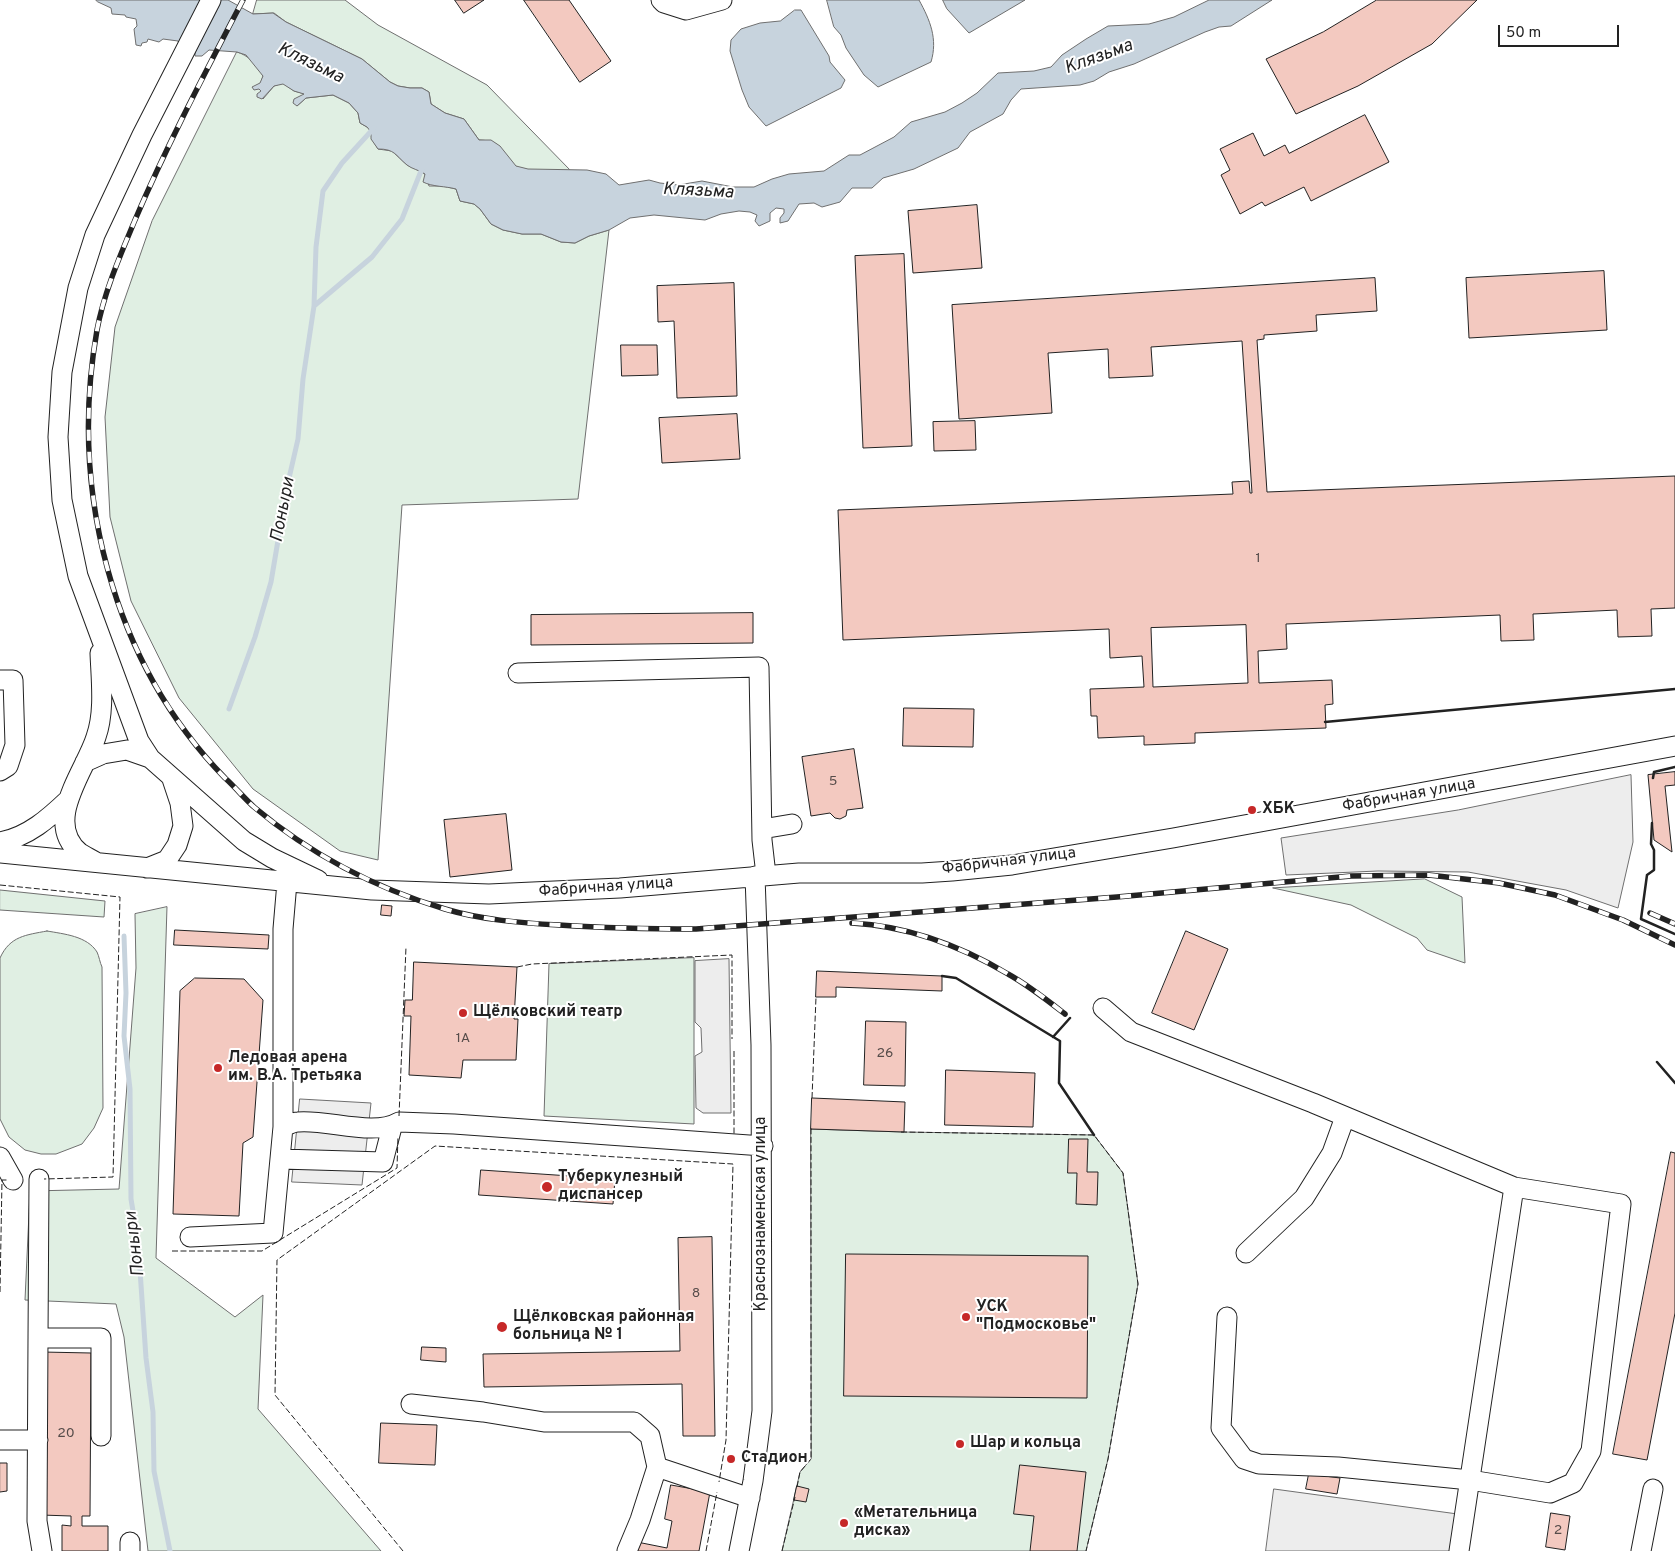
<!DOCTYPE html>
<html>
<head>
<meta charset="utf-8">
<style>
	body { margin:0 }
	#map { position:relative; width:1675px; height:1551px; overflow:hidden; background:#fff; font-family:Overpass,sans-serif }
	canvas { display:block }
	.scale { position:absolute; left:1498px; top:25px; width:121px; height:22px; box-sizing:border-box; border:2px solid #222; border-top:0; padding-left:6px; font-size:15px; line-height:18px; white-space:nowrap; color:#222; -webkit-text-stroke:4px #fff; paint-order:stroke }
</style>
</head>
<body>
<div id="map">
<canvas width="1675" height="1551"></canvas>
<div class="scale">50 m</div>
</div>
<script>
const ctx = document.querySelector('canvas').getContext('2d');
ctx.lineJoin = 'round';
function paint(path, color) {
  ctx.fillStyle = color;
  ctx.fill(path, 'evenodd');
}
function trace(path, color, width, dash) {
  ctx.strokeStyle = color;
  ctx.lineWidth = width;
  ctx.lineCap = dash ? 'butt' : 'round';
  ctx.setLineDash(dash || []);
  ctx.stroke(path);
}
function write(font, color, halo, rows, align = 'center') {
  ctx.font = font + ' Overpass,sans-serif';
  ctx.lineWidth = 4;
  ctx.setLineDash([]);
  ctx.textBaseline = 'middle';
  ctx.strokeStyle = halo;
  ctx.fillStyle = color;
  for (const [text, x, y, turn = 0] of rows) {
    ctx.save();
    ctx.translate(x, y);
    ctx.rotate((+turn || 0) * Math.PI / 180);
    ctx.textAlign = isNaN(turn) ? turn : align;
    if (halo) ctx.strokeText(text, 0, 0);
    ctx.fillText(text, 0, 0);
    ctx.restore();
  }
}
const green = new Path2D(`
	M 257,0 L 345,0 L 378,25 L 487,85 L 571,171 C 557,170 527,173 515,166 C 497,155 508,141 479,140 L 464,119 L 445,113 L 431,104 L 429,92 L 422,88 L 410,88 L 398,86 L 390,82 L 362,59 L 286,22 L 274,13 L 253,14 Z
	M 237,52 C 248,55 258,65 263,76 L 259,89 L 261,91 L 263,99 L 274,86 L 283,83 L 294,91 L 305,94 L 300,98 L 297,106 L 306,98 L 333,95 L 349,103 L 358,113 L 360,123 L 367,127 L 372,132 L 372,139 L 378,149 L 392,151 L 407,165 L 420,171 L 425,174 L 429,186 L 443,186 L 456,189 L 460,201 L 474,204 L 480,209 L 491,224 L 503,230 L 522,234 L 541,234 L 561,242 L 575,243 L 589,236 L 609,230 L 578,499 L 402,505 L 378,860 L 340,851 L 253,789 L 179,698 L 131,601 L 110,517 L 105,417 L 115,327 L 152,221 Z
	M 1425,879 L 1462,897 L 1465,963 L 1427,950 L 1417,938 L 1351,905 L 1273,888 Z
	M 0,890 L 105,901 L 104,917 L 0,910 Z
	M 167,907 L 156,1258 L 235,1317 L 263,1295 L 258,1409 L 381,1551 L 148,1551 L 124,1337 L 116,1304 L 25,1300 L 30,1191 L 119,1189 L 136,968 L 135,914 Z
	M 47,931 C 64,934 87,936 97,952 C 99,956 100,963 102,967 L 103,1108 L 94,1128 L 82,1144 L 56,1154 L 41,1154 L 25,1150 L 9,1137 L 0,1119 L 0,958 C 10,936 26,935 47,931 Z
	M 694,958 L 694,1124 L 544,1116 L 549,964 Z
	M 811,1129 L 904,1132 L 1094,1135 L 1123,1173 L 1138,1284 L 1108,1459 L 1086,1551 L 782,1551 L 800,1472 L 811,1459 Z`);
paint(green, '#e0efe3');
trace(green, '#6f6f6f', 1);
const parking = new Path2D(`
	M 1631,775 L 1633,842 L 1618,908 L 1566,890 L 1468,872 L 1378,871 L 1286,875 L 1281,838 L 1458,810 Z
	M 729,959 L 731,1113 L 703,1113 L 696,1108 L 695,1056 L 702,1052 L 701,1028 L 695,1022 L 695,961 Z
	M 300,1099 L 371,1103 L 362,1185 L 292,1182 Z
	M 1274,1489 L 1465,1515 L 1461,1551 L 1266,1551 Z`);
paint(parking, '#ededed');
trace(parking, '#6f6f6f', 1);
const water = new Path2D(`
	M 96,0 L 228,0 L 253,14 L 273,13 L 286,22 L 362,59 L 390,82 L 398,86 L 410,88 L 422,88 L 429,92 L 431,104 L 445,113 L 464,119 L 479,140 L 491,140 L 500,146 L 516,166 L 528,169 L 587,170 L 606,174 L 619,185 L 649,180 L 660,183 L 678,185 L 702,181 L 733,187 L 754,187 L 772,179 L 789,174 L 824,171 L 849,155 L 860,155 L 894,137 L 911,122 L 945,112 L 962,103 L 977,93 L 998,73 L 1034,71 L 1051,67 L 1062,55 L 1086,39 L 1108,26 L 1149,24 L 1174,17 L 1209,0 L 1272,0 L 1231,26 L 1219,27 L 1205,32 L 1134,64 L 1109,72 L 1094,81 L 1080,85 L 1021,89 L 1011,100 L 1003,114 L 970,132 L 958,148 L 914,169 L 883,178 L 872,188 L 852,188 L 840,202 L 822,207 L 814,203 L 799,204 L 788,221 L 780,223 L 780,218 L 784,213 L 784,209 L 776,208 L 770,213 L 770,221 L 759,226 L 755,221 L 757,215 L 750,212 L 739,211 L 721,214 L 705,220 L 654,215 L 630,218 L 609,230 L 589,236 L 575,243 L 561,242 L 541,234 L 522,234 L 503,230 L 491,224 L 480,209 L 474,204 L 460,201 L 456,189 C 445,186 433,187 423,182 L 425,174 C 419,170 412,169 407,165 C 395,155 395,149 378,149 L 371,139 L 371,132 L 367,127 L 360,123 L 358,113 L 349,103 L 333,95 L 306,98 L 297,106 L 293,103 L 294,99 L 304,94 L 294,91 L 283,84 L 274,86 L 262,99 L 257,97 L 257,94 L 261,91 L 259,89 L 254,90 L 252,87 L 260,83 L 263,76 L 246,55 L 237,52 L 209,50 L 202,56 L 195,56 L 195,45 L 180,45 L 178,41 L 163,39 L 159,42 L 148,39 L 147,42 L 142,43 L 141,46 L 136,45 L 134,29 L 137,26 L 136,19 L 126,17 L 125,15 L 112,14 L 111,8 L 98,2 Z
	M 827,0 L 919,0 C 930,20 938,39 931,62 L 878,87 L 864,75 L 846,48 L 841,35 L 834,27 Z
	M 943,0 L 1025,0 L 969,33 L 947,9 Z
	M 795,10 L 801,10 L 829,56 L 830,62 L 845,80 L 841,88 L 766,126 L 749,107 L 742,90 L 730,51 L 731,40 L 741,29 L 760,23 L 780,21 Z`);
paint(water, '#c7d3dd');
trace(water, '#6f6f6f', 1);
trace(new Path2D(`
	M 314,306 L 316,247 L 323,191 L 342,163 L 374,128
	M 229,709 L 255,637 L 271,582 L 287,487 L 298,439 L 303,379 L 314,306 L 372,257 L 402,219 L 423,166
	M 124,936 L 126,993 L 124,1036 L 130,1089 L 131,1199 L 138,1241 L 146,1358 L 153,1412 L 154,1471 L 170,1551`), '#c7d3dd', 5);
const building = new Path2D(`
	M 455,0 L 484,0 L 464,13 Z
	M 524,0 L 569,0 L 611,61 L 580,82 Z
	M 1377,0 L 1477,0 L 1432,44 L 1358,86 L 1296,114 L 1266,59 L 1323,32 Z
	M 1365,115 L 1389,162 L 1311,201 L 1304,187 L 1265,206 L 1262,202 L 1240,214 L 1221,175 L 1230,170 L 1220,149 L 1253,133 L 1264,156 L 1285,145 L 1289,153 Z
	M 977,205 L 982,268 L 913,273 L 908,211 Z
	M 904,254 L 912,446 L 863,448 L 855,256 Z
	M 1604,271 L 1607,330 L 1469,338 L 1466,278 Z
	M 1375,278 L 1377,311 L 1316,315 L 1317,331 L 1264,335 L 1264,339 L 1257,340 L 1267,492 L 1675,476 L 1675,608 L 1651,609 L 1652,636 L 1618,637 L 1617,610 L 1533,614 L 1534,640 L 1501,641 L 1500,615 L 1286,624 L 1287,649 L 1258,651 L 1259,683 L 1332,680 L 1333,704 L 1325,705 L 1326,728 L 1195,733 L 1195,743 L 1144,745 L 1144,736 L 1098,738 L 1097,716 L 1091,716 L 1090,689 L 1144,687 L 1142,656 L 1110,658 L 1109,629 L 843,640 L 838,510 L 1233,494 L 1232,482 L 1249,481 L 1250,493 L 1252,493 L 1242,341 L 1151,347 L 1153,376 L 1109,378 L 1108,349 L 1048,353 L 1052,413 L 959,419 L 952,305 ZM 1246,625 L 1248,683 L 1153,687 L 1151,628 Z
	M 734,283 L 737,396 L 677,398 L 674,321 L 658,322 L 657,286 Z
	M 621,345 L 657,345 L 658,375 L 622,376 Z
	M 737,414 L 740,459 L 662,463 L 659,418 Z
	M 975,421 L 976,450 L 934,451 L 933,422 Z
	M 753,613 L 753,643 L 531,645 L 531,615 Z
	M 904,708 L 974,709 L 973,747 L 903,746 Z
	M 854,749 L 863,808 L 847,810 L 846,816 L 840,819 L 835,818 L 830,813 L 811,816 L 802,757 Z
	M 1675,772 L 1675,785 L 1665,786 L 1672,852 L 1654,840 L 1648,775 Z
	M 506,814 L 512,870 L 450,877 L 444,820 Z
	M 382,905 L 392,906 L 391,916 L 381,915 Z
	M 175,930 L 269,935 L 268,949 L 174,945 Z
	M 1186,931 L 1228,949 L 1194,1030 L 1152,1013 Z
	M 414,962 L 517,967 L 514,1019 L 518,1019 L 516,1060 L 463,1060 L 461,1078 L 409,1075 L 411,1016 L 404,1016 L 405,1000 L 412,1000 Z
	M 817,971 L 942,976 L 942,991 L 836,987 L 836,997 L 816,997 Z
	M 195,978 L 244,979 L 263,1000 L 253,1137 L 243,1143 L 239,1216 L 173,1214 L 180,991 Z
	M 866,1021 L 906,1022 L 905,1086 L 864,1085 Z
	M 946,1070 L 1035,1073 L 1033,1127 L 945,1125 Z
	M 812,1098 L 905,1102 L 904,1132 L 811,1129 Z
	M 1069,1139 L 1088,1139 L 1087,1172 L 1098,1172 L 1097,1205 L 1076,1204 L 1077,1173 L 1068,1173 Z
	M 1671,1152 L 1675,1153 L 1675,1313 L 1647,1460 L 1613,1454 Z
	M 481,1170 L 615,1179 L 613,1204 L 479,1195 Z
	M 712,1237 L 715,1436 L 683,1436 L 682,1384 L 484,1387 L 483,1354 L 680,1351 L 678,1238 Z
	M 846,1254 L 1088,1256 L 1087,1398 L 844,1396 Z
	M 422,1347 L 446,1348 L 446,1362 L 421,1360 Z
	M 42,1352 L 91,1353 L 90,1516 L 82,1516 L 82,1526 L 108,1526 L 108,1551 L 62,1551 L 62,1525 L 71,1526 L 71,1516 L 41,1515 Z
	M 381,1423 L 437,1425 L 435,1465 L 379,1463 Z
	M 0,1463 L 7,1463 L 7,1491 L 0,1492 Z
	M 1020,1465 L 1086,1472 L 1077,1551 L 1030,1551 L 1034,1516 L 1014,1514 Z
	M 1309,1474 L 1340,1478 L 1337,1494 L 1306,1489 Z
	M 671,1485 L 710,1492 L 699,1551 L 635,1551 L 637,1542 L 667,1548 L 672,1521 L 665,1519 Z
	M 797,1486 L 809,1489 L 806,1502 L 794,1500 Z
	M 1551,1513 L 1570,1516 L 1565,1550 L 1546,1547 Z`);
paint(building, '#f3c9c0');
trace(building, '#222', 1);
const minor = new Path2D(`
	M 661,0 L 664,3 L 686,10 L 722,0
	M 518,673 L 759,667 L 762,840 L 766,875
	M 0,680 L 13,680 L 15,745 L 8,766 L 0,771
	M 150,758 L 139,741 L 78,576 L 62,500 L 58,437 L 62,372 L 78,288 L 95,235 L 142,135 L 211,0
	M 85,762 L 103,754 L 127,750 L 150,758 L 244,841 L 272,858 L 318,880
	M 762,829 L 792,824
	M 0,842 C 28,837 49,818 69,799
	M 0,853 L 372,890 L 489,894 L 620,888 L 799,873 L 922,873 L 952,871 L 1012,865 L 1173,838 L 1675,746
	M 96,862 C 91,859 85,856 80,853 C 42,822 86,770 96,737 C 105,712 101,680 100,653
	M 147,868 L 167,860 L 177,845 L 183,826 L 180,803 L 172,779
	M 1103,1008 L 1131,1032 L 1313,1103 L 1514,1187 L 1621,1204 L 1591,1451 L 1573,1483 L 1550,1493 L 1470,1480 L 1338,1467 L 1259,1464 L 1244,1459 L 1221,1428 L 1227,1317
	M 283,1127 L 283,929 L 287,882
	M 0,1157 L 13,1180
	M 281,1159 L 383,1162 L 392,1127
	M 190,1237 L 273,1233 L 283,1127 C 288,1125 293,1122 298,1122 C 327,1119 374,1137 399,1122 L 454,1124 L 763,1146
	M 1246,1253 L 1304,1198 L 1332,1153 L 1345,1117
	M 38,1338 L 39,1179
	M 411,1404 L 483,1412 L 544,1422 L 634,1422 L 650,1436 L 657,1467 L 640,1520 L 627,1551
	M 0,1440 L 38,1440
	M 657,1467 L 750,1498
	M 130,1542 L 130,1551
	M 42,1551 L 37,1521 L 38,1338 L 101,1338 L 101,1436
	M 739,1551 L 753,1481 L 762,1411 L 761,1045 L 755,876
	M 1459,1551 L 1514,1187
	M 1641,1551 L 1653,1489`);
trace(minor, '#222', 21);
trace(minor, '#fff', 19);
const rail = new Path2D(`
	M 243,0 C 205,73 167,145 135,220 C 120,256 104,292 97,330 C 69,489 111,661 225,778 C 235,787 244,798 254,807 C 310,854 375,888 445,909 C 482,920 521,923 559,925 C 605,928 650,929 696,929 L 1117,897 L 1351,876 L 1429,875 L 1499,883 L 1555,895 L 1623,920 L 1675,945
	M 1650,913 L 1675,924
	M 852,923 C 907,926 961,946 1008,974 C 1028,985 1047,1000 1065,1014`);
trace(rail, '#222', 5.5);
trace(rail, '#fff', 4, [11]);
trace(new Path2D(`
	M 0,885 L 120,897 L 113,1177 L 44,1179
	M 517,967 L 532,964 L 732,955 L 732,1039
	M 734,1051 L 734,1134
	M 812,1098 L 816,997
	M 399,1116 L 406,947
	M 901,1132 L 1094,1135 L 1123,1173 L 1138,1284 L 1108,1459 L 1086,1551
	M 172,1251 L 262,1251 L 397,1168 L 398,1136
	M 0,1292 L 2,1180 L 7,1180
	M 797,1487 L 800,1472 L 811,1459 L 811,1129 L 813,1129
	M 403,1551 L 275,1395 L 277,1260 L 435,1146 L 733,1164 L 726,1440 L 719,1482
	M 706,1551 L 717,1492
	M 782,1551 L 795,1497`), '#222', 1, [6, 2.5]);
trace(new Path2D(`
	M 1325,722 L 1675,689
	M 1653,778 L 1654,772 L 1675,767
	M 1652,823 L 1651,844 L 1654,850 L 1654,870 L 1647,875 L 1641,919 L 1675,934
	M 942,976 L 956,978 L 1060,1041 L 1059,1083 L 1094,1135
	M 1053,1037 L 1070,1018
	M 1657,1062 L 1675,1083`), '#222', 2.5);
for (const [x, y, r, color] of [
	[1252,810,5,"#c62828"],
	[463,1013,5,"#c62828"],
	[218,1068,5,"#c62828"],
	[547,1187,6,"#c62828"],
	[966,1317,5,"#c62828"],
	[502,1327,6,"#c62828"],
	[960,1444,5,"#c62828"],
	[731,1459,5,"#c62828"],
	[844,1523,5,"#c62828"]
]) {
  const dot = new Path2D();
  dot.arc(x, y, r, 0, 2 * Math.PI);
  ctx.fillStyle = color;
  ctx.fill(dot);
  trace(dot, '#fff', 2);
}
write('14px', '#564c4a', null, [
	["1",1258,559],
	["5",833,782],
	["1А",463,1039],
	["26",885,1054],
	["8",696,1294],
	["20",66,1434],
	["2",1558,1531]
]);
write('16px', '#222', '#fff', [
	["Фабричная улица",1409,796,-10],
	["Фабричная улица",1009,862,-7],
	["Фабричная улица",606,888,-4],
	["Краснознаменская улица",762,1214,-90]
]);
write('bold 16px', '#222', '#fff', [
	["ХБК",1262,810],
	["Щёлковский театр",473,1013],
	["Ледовая арена",228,1059],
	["им. В.А. Третьяка",228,1077],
	["Туберкулезный",558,1178],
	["диспансер",558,1196],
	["УСК",976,1308],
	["\"Подмосковье\"",976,1326],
	["Щёлковская районная",513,1318],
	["больница № 1",513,1336],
	["Шар и кольца",970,1444],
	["Стадион",741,1459],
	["«Метательница",854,1514],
	["диска»",854,1532]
], 'left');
write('italic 18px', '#222', '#fff', [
	["Клязьма",1099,58,-20],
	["Клязьма",310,64,26],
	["Клязьма",698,192,3],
	["Поныри",284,510,-79],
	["Поныри",136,1244,-97]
]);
</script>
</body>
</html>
